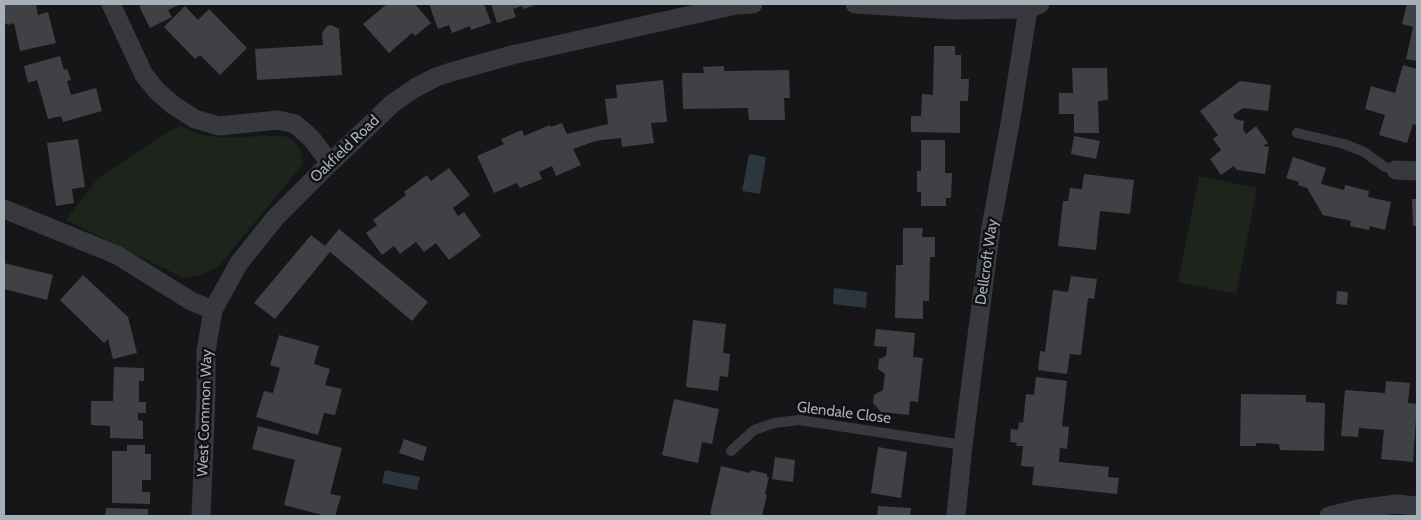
<!DOCTYPE html>
<html>
<head>
<meta charset="utf-8">
<style>
	body { margin:0 }
	#map { position:relative; width:1421px; height:520px; overflow:hidden; background:#161618; font-family:Cabin,sans-serif }
	canvas { display:block }
	.frame { position:absolute; inset:0; border:5px solid #a7afb9; pointer-events:none }
</style>
</head>
<body>
<div id="map">
<canvas width="1421" height="520"></canvas>
<div class="frame"></div>
</div>
<script>
const ctx = document.querySelector('canvas').getContext('2d');
ctx.lineJoin = 'round';
function paint(path, color) {
  ctx.fillStyle = color;
  ctx.fill(path, 'evenodd');
}
function trace(path, color, width, dash) {
  ctx.strokeStyle = color;
  ctx.lineWidth = width;
  ctx.lineCap = dash ? 'butt' : 'round';
  ctx.setLineDash(dash || []);
  ctx.stroke(path);
}
function write(font, color, halo, rows, align = 'center') {
  ctx.font = font + ' Cabin,sans-serif';
  ctx.lineWidth = 5;
  ctx.setLineDash([]);
  ctx.textBaseline = 'middle';
  ctx.strokeStyle = halo;
  ctx.fillStyle = color;
  for (const [text, x, y, turn = 0] of rows) {
    ctx.save();
    ctx.translate(x, y);
    ctx.rotate((+turn || 0) * Math.PI / 180);
    ctx.textAlign = isNaN(turn) ? turn : align;
    if (halo) ctx.strokeText(text, 0, 0);
    ctx.fillText(text, 0, 0);
    ctx.restore();
  }
}
paint(new Path2D(`
	M 180,126 L 203,135 L 222,137 L 284,136 C 299,142 301,149 303,164 L 219,266 L 201,275 L 184,278 L 66,220 L 98,178 L 166,133 Z
	M 1199,176 L 1257,188 L 1236,294 L 1178,282 Z`), '#1c241c');
paint(new Path2D(`
	M 749,154 L 766,157 L 760,194 L 742,191 Z
	M 834,288 L 867,292 L 866,308 L 833,304 Z
	M 385,470 L 420,477 L 417,490 L 382,483 Z`), '#2b373d');
paint(new Path2D(`
	M 4,4 L 36,4 L 38,15 L 48,12 L 56,43 L 20,51 L 14,23 L 8,25 L 4,22 Z
	M 144,4 L 181,4 L 168,10 L 172,17 L 150,28 L 139,6 Z
	M 387,4 L 415,4 L 431,23 L 415,36 L 412,33 L 389,53 L 363,24 Z
	M 429,4 L 484,4 L 491,23 L 471,30 L 470,26 L 452,33 L 449,25 L 438,29 Z
	M 491,4 L 539,4 L 523,9 L 522,6 L 513,9 L 516,17 L 497,23 Z
	M 1407,4 L 1417,4 L 1417,61 L 1406,59 L 1413,27 L 1402,24 Z
	M 185,6 L 198,20 L 209,9 L 247,48 L 220,75 L 200,55 L 195,59 L 164,27 Z
	M 331,25 L 339,29 L 342,75 L 257,80 L 255,49 L 323,45 L 322,33 L 327,26 Z
	M 934,46 L 955,46 L 955,55 L 961,55 L 961,79 L 969,79 L 968,101 L 960,101 L 960,133 L 911,132 L 911,116 L 921,116 L 922,94 L 933,95 Z
	M 60,56 L 64,70 L 67,69 L 71,80 L 67,81 L 71,95 L 96,88 L 102,111 L 63,122 L 61,116 L 48,119 L 37,80 L 28,83 L 24,66 Z
	M 1403,65 L 1417,69 L 1417,125 L 1413,124 L 1407,143 L 1379,135 L 1385,115 L 1365,109 L 1371,86 L 1395,93 Z
	M 724,66 L 724,71 L 789,70 L 790,98 L 784,98 L 785,120 L 749,120 L 748,108 L 683,109 L 682,73 L 704,73 L 703,67 Z
	M 1072,68 L 1107,68 L 1108,100 L 1098,101 L 1099,133 L 1074,133 L 1074,114 L 1059,114 L 1059,93 L 1073,93 Z
	M 663,80 L 667,122 L 651,123 L 654,143 L 622,147 L 621,138 L 601,140 L 590,143 L 573,149 L 581,165 L 556,176 L 552,166 L 539,172 L 542,179 L 520,188 L 517,183 L 494,193 L 477,156 L 504,144 L 501,139 L 522,130 L 524,136 L 550,125 L 551,127 L 562,123 L 567,134 L 608,124 L 605,99 L 617,98 L 616,85 Z
	M 1240,81 L 1271,85 L 1268,111 L 1243,108 L 1233,115 L 1235,119 L 1244,121 L 1243,129 L 1246,134 L 1256,126 L 1268,143 L 1263,146 L 1269,147 L 1265,174 L 1237,170 L 1234,166 L 1221,175 L 1210,159 L 1221,150 L 1213,139 L 1218,135 L 1200,111 Z
	M 1074,136 L 1100,141 L 1096,159 L 1071,154 Z
	M 78,139 L 85,187 L 72,189 L 74,203 L 56,206 L 47,143 Z
	M 921,140 L 945,140 L 945,173 L 952,173 L 951,198 L 946,198 L 946,206 L 921,206 L 921,192 L 917,192 L 917,171 L 921,171 Z
	M 1293,157 L 1326,168 L 1321,184 L 1344,190 L 1345,185 L 1369,191 L 1368,197 L 1391,202 L 1385,230 L 1370,226 L 1369,230 L 1350,226 L 1351,221 L 1323,215 L 1307,188 L 1298,185 L 1299,182 L 1286,178 Z
	M 449,168 L 470,195 L 453,208 L 458,216 L 464,212 L 481,236 L 449,260 L 436,243 L 424,252 L 416,242 L 400,254 L 394,246 L 382,255 L 366,233 L 377,225 L 373,220 L 406,195 L 404,192 L 427,175 L 431,181 Z
	M 1084,174 L 1134,180 L 1130,214 L 1100,211 L 1096,250 L 1058,246 L 1063,201 L 1068,201 L 1070,188 L 1082,189 Z
	M 1412,199 L 1417,199 L 1417,226 L 1413,226 Z
	M 903,228 L 923,228 L 922,237 L 935,237 L 935,257 L 930,257 L 929,301 L 923,301 L 923,319 L 895,318 L 896,265 L 903,265 Z
	M 339,229 L 428,302 L 412,321 L 330,252 L 275,319 L 254,303 L 311,235 L 325,246 Z
	M 4,263 L 53,275 L 47,300 L 4,289 Z
	M 83,275 L 128,317 L 137,353 L 113,359 L 108,339 L 104,343 L 60,300 Z
	M 1071,276 L 1097,279 L 1094,299 L 1088,298 L 1081,355 L 1070,354 L 1067,374 L 1038,370 L 1040,351 L 1045,352 L 1053,290 L 1068,292 Z
	M 1337,291 L 1348,292 L 1347,305 L 1336,304 Z
	M 693,320 L 726,324 L 723,353 L 730,354 L 728,377 L 720,376 L 718,391 L 686,387 Z
	M 876,329 L 915,333 L 913,357 L 923,358 L 918,402 L 910,401 L 909,415 L 881,412 L 873,403 L 874,395 L 883,390 L 885,374 L 878,369 L 879,359 L 886,356 L 887,347 L 874,346 Z
	M 279,335 L 319,346 L 314,364 L 330,369 L 325,385 L 342,389 L 335,415 L 324,413 L 318,435 L 256,417 L 264,391 L 273,393 L 280,368 L 270,365 Z
	M 114,367 L 144,368 L 144,381 L 139,381 L 139,402 L 146,402 L 146,413 L 138,413 L 138,420 L 143,421 L 143,439 L 110,438 L 110,426 L 91,425 L 91,401 L 113,401 Z
	M 1036,377 L 1067,381 L 1062,426 L 1069,427 L 1067,449 L 1060,448 L 1059,462 L 1109,467 L 1108,477 L 1119,478 L 1117,494 L 1032,485 L 1034,467 L 1021,466 L 1023,446 L 1016,446 L 1017,443 L 1010,442 L 1011,429 L 1018,430 L 1019,422 L 1023,423 L 1026,394 L 1034,395 Z
	M 1386,381 L 1410,383 L 1408,403 L 1417,404 L 1413,462 L 1381,459 L 1384,430 L 1359,428 L 1358,437 L 1341,436 L 1345,390 L 1385,393 Z
	M 1241,394 L 1306,395 L 1306,402 L 1325,403 L 1324,451 L 1280,450 L 1279,444 L 1256,443 L 1256,446 L 1240,446 Z
	M 674,399 L 719,409 L 712,444 L 702,442 L 698,463 L 662,455 Z
	M 258,426 L 342,448 L 330,494 L 341,496 L 335,516 L 326,516 L 284,505 L 295,460 L 252,449 Z
	M 404,439 L 427,447 L 423,461 L 399,453 Z
	M 127,445 L 145,445 L 145,454 L 151,454 L 151,480 L 142,480 L 142,492 L 150,492 L 150,504 L 112,503 L 112,451 L 127,451 Z
	M 878,447 L 907,452 L 901,498 L 871,493 Z
	M 775,457 L 795,460 L 793,482 L 772,479 Z
	M 721,466 L 750,473 L 751,470 L 767,474 L 767,477 L 769,477 L 765,494 L 767,495 L 762,516 L 717,516 L 710,514 Z
	M 878,506 L 911,508 L 910,516 L 877,516 Z
	M 106,508 L 148,509 L 148,516 L 105,516 Z`), '#404145');
trace(new Path2D(`
	M 1297,133 L 1344,144 L 1364,152 L 1385,167 L 1396,170
	M 731,451 L 754,430 L 774,423 L 799,420 L 963,445`), '#37393e', 10);
trace(new Path2D(`
	M 111,4 L 144,75 L 157,91 L 173,105 L 195,119 L 219,126 L 278,120 L 295,124 L 311,138 L 330,163
	M 855,4 L 953,10 L 1028,9 L 1040,4
	M 1396,170 L 1417,171
	M 4,209 L 117,255 L 191,301 L 213,310
	M 201,516 L 206,396 L 206,351 L 213,310 L 239,263 L 275,218 L 330,163 L 393,103 L 415,88 L 436,77 L 451,72 L 512,55 L 736,5 L 753,4
	M 956,516 L 963,445 L 991,227 L 1011,118 L 1028,9
	M 1329,516 L 1358,509 L 1397,504 L 1417,506`), '#37393e', 19);
write('15px', '#a7afb9', '#111113', [
	["Oakfield Road",345,149,-44],
	["Dellcroft Way",987,262,-82],
	["West Common Way",205,413,-88],
	["Glendale Close",844,413,7]
]);
</script>
</body>
</html>
